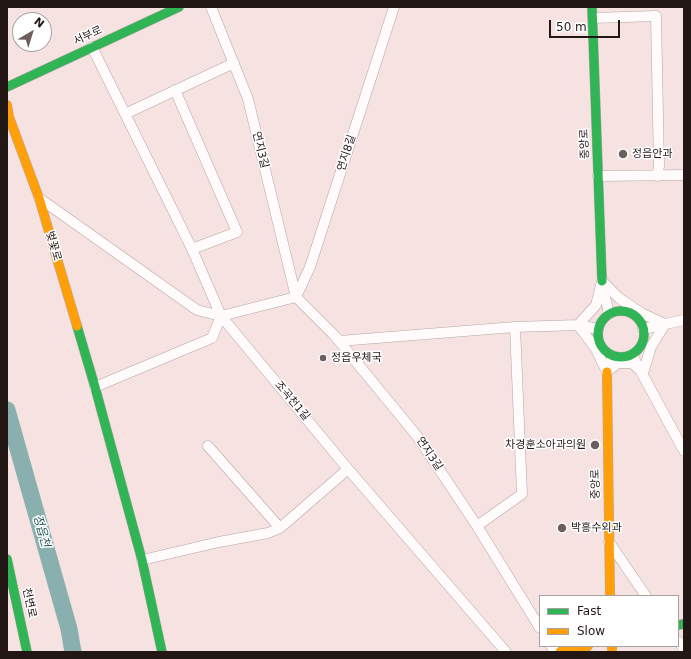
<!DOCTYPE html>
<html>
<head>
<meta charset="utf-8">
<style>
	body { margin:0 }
	#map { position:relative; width:691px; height:659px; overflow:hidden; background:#f5e2e1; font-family:"DejaVu Sans",sans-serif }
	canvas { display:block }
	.frame { position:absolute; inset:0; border:8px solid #231716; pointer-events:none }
	.legend { position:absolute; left:539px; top:595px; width:140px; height:52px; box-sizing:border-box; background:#fff; border:1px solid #a7a2a2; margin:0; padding:5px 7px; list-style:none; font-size:12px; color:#231716 }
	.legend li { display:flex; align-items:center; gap:8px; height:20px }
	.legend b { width:20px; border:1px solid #a7a2a2 }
	.north { position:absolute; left:12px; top:12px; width:40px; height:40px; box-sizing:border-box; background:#fff; border:1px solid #a7a2a2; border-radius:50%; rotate:38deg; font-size:11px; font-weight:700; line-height:16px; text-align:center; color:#231716 }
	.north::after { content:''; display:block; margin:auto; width:14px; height:18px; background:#6c5e5d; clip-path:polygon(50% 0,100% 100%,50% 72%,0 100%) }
	.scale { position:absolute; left:549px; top:20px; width:71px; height:18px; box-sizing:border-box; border:2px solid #231716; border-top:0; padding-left:5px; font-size:12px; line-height:14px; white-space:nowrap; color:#231716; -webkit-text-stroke:3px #fff; paint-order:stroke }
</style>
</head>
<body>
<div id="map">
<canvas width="691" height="659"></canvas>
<div class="frame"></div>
<ul class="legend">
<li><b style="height:5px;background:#30b455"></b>Fast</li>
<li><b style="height:5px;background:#ff9f0a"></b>Slow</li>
</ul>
<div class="north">N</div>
<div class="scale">50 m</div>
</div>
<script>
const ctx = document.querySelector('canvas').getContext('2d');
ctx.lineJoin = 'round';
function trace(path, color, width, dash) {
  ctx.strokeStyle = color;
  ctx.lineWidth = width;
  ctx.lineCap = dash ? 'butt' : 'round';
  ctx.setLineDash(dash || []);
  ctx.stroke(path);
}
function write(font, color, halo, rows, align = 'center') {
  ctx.font = font + ' "DejaVu Sans","Noto Sans KR",sans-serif';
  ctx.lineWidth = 3;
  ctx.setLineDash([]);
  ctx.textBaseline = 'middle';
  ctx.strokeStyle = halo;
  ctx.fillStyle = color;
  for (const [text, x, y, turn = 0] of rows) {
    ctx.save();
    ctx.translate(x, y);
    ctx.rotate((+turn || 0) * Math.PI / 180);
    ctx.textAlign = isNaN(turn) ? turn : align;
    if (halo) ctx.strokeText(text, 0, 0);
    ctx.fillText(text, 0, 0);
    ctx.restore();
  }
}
trace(new Path2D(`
	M 7,410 L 69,629 L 73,652`), '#89b0ae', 17);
const street = new Path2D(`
	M 211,7 L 248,99 L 296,297 L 334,335 L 417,436 L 477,526 L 540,628
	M 593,18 L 656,16 L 659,166 L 657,176
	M 92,47 L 192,249 L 221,316
	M 175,90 L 237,232 L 192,249
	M 125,114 L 234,63
	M 598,176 L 684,175
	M 39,198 L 197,310 L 221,316 L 348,469 L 506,652
	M 602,281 L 619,298 L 641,313 L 665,324
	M 602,283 L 609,314
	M 221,316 L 296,297 L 310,267 L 394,7
	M 578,325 L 596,349 L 607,372
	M 578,325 L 596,305 L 602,281
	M 643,329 L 684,320
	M 339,341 L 515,327 L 578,325 L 598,329
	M 632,355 L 684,451
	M 607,372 L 618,363 L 632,363 L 640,370
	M 607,372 L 613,356
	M 643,373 L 651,347 L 665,324
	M 95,387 L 212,338 L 221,316
	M 208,446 L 280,528
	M 477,526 L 522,494 L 515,327
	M 609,542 L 646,596
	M 142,560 L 219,542 L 268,533 L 280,528 L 348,469
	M 678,641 L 684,649
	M 551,646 L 555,652`);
const fast = new Path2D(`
	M 592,7 L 602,281
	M 7,87 L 179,7
	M598 334a23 23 0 1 1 46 0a23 23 0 1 1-46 0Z
	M 77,326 L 95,387 L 142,560 L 162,652
	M 7,559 L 27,652
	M 678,625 L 684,624`);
const slow = new Path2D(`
	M 7,105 L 9,117 L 39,198 L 77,326
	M 607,372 L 610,596
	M 612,646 L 612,652
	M 560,652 L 588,646`);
trace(street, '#b5a6a5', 11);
trace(fast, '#b5a6a5', 10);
trace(slow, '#b5a6a5', 10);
trace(street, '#fefbfa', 10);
trace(fast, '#30b455', 9);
trace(slow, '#ff9f0a', 9);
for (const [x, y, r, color] of [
	[623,154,5,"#6c5e5d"],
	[323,358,4,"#6c5e5d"],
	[595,445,5,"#6c5e5d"],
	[562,528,5,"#6c5e5d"]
]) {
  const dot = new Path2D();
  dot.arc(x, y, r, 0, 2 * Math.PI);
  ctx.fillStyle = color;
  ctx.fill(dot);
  trace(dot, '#fff', 1.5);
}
write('11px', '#231716', '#fff', [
	["서부로",88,36,-25],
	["중앙로",585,144,-92],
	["연지3길",260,150,76],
	["연지8길",347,153,-72],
	["벚꽃로",53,246,74],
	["조곡천1길",292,401,50],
	["연지3길",429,454,56],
	["중앙로",596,484,-91],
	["천변로",29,603,78]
]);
write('11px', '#231716', '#fff', [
	["정읍안과",632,154],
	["정읍우체국",331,358],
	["차경훈소아과의원",586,445,"right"],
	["박흥수외과",571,528]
], 'left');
write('italic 12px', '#255b59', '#fff', [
	["정읍천",41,531,74]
]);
</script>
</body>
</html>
